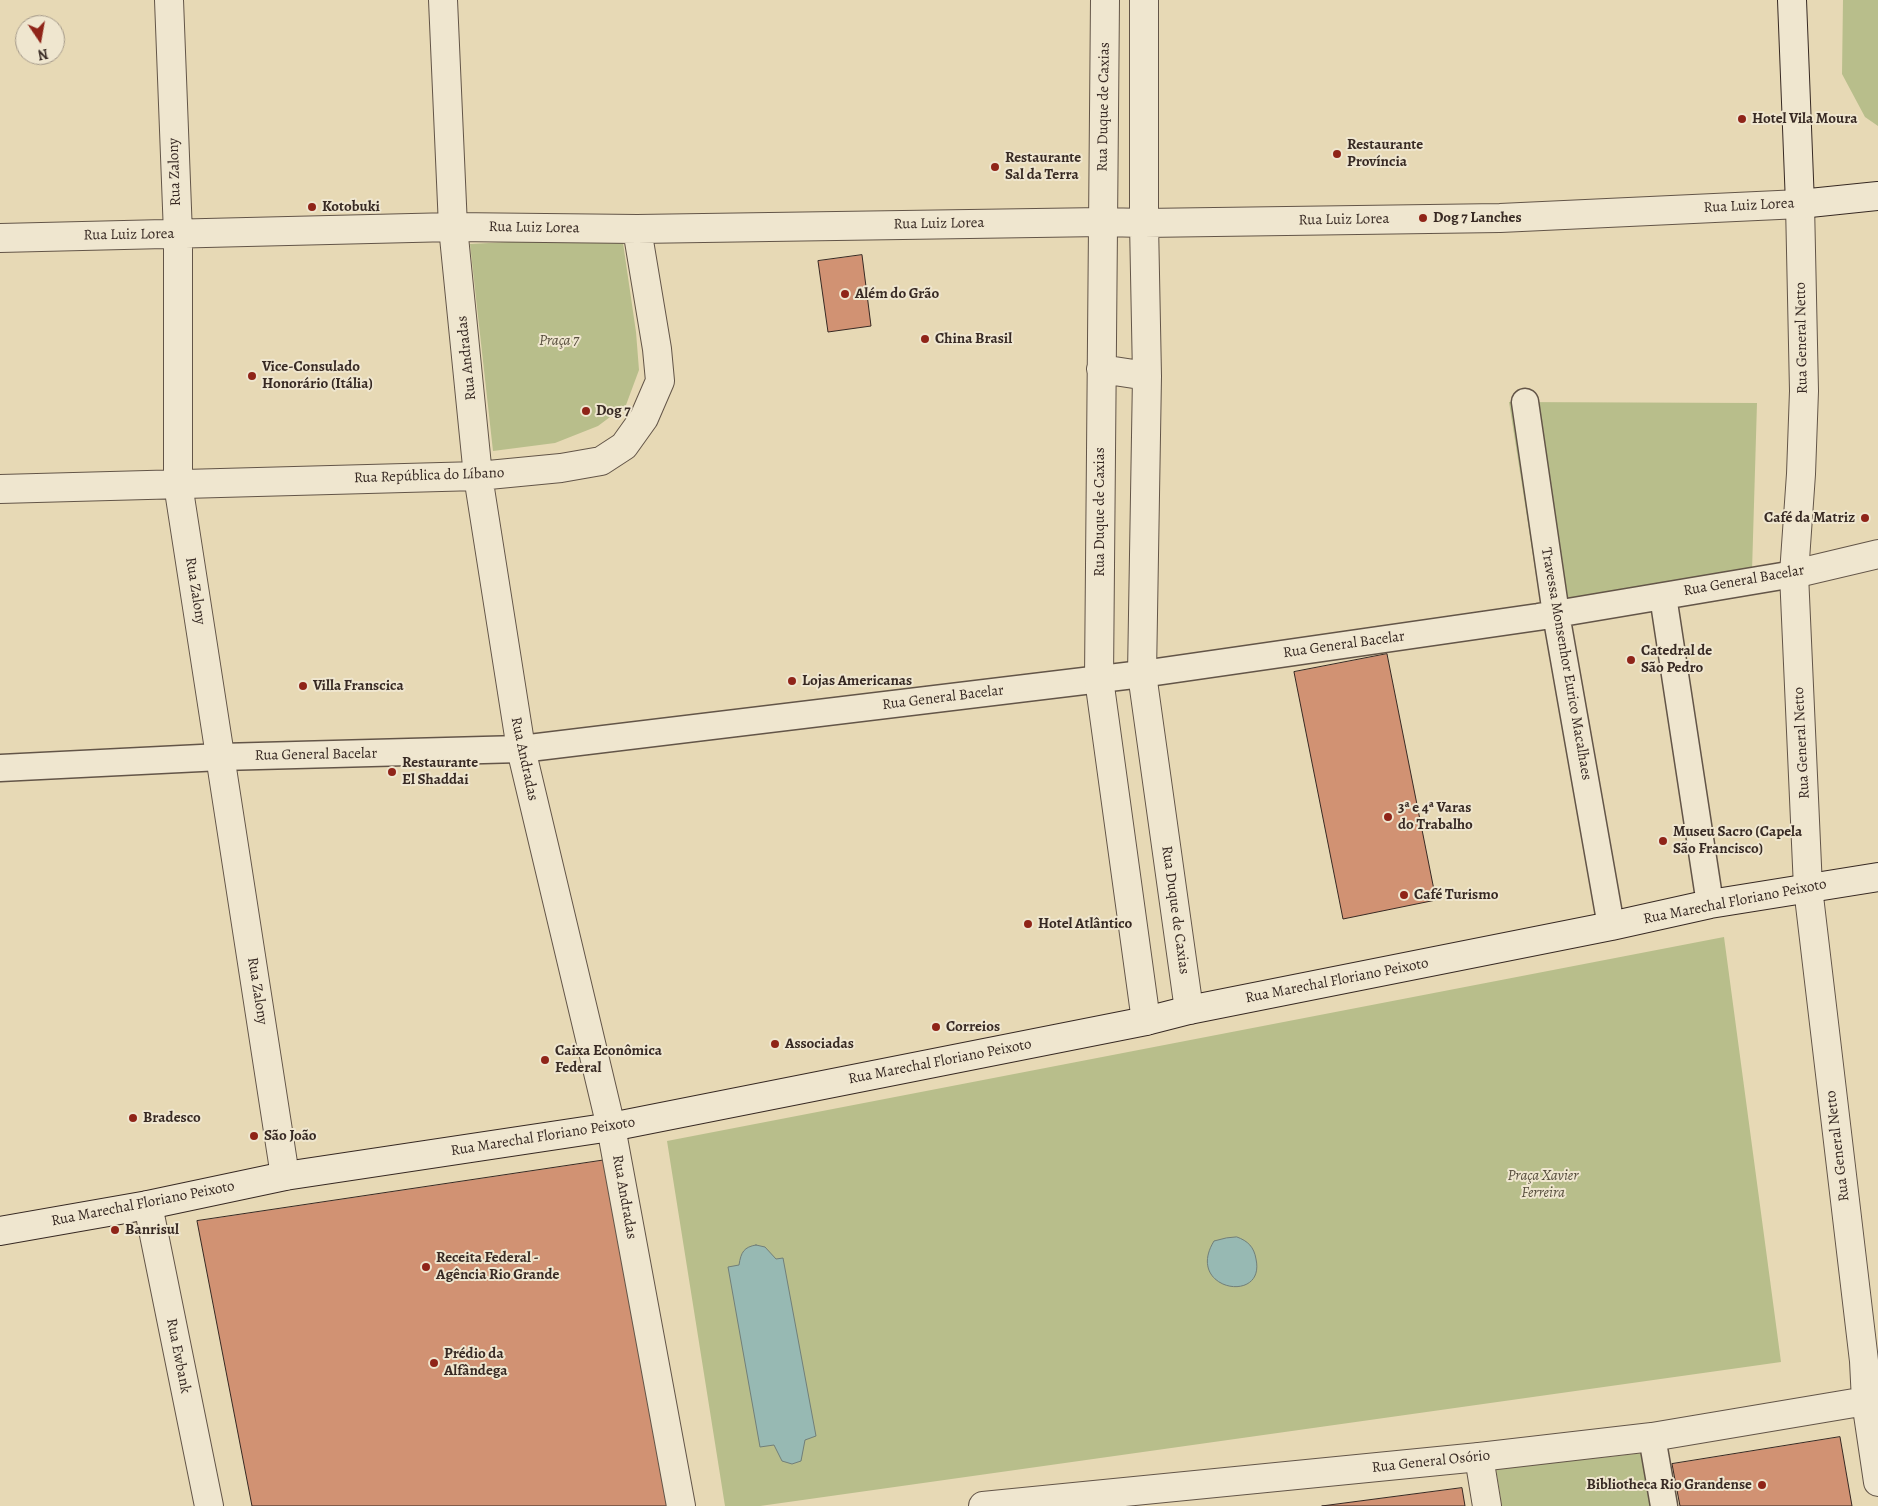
<!DOCTYPE html>
<html>
<head>
<meta charset="utf-8">
<style>
	body { margin:0 }
	#map { position:relative; width:1878px; height:1506px; overflow:hidden; background:#e7d9b5; font-family:Alegreya,serif }
	canvas { display:block }
	.north { position:absolute; left:15px; top:15px; width:50px; height:50px; box-sizing:border-box; background:#efe6cf; border:1px solid #a59a8a; border-radius:50%; rotate:168deg; font-size:14px; font-weight:700; line-height:20px; text-align:center; color:#372923 }
	.north::after { content:''; display:block; margin:auto; width:18px; height:22px; background:#8f2418; clip-path:polygon(50% 0,100% 100%,50% 72%,0 100%) }
</style>
</head>
<body>
<div id="map">
<canvas width="1878" height="1506"></canvas>
<div class="north">N</div>
</div>
<script>
const ctx = document.querySelector('canvas').getContext('2d');
ctx.lineJoin = 'round';
function paint(path, color) {
  ctx.fillStyle = color;
  ctx.fill(path, 'evenodd');
}
function trace(path, color, width, dash) {
  ctx.strokeStyle = color;
  ctx.lineWidth = width;
  ctx.lineCap = dash ? 'butt' : 'round';
  ctx.setLineDash(dash || []);
  ctx.stroke(path);
}
function write(font, color, halo, rows, align = 'center') {
  ctx.font = font + ' Alegreya,serif';
  ctx.lineWidth = 4;
  ctx.setLineDash([]);
  ctx.textBaseline = 'middle';
  ctx.strokeStyle = halo;
  ctx.fillStyle = color;
  for (const [text, x, y, turn = 0] of rows) {
    ctx.save();
    ctx.translate(x, y);
    ctx.rotate((+turn || 0) * Math.PI / 180);
    ctx.textAlign = isNaN(turn) ? turn : align;
    if (halo) ctx.strokeText(text, 0, 0);
    ctx.fillText(text, 0, 0);
    ctx.restore();
  }
}
paint(new Path2D(`
	M 1843,0 L 1878,0 L 1878,126 L 1865,117 L 1842,74 Z
	M 622,236 L 636,332 L 639,370 L 626,405 L 598,426 L 555,443 L 493,451 L 470,244 Z
	M 1509,402 L 1757,403 L 1752,571 L 1541,607 Z
	M 1724,937 L 1781,1362 L 760,1506 L 725,1506 L 667,1141 Z
	M 1644,1453 L 1654,1506 L 1502,1506 L 1496,1469 Z`), '#b8be8b');
const water = new Path2D(`
	M 1237,1237 C 1248,1241 1254,1247 1256,1259 C 1266,1305 1184,1290 1214,1241 L 1226,1238 Z
	M 756,1245 L 765,1247 L 776,1259 L 783,1258 L 816,1436 L 805,1440 L 801,1461 L 792,1464 L 782,1461 L 774,1445 L 760,1447 L 728,1267 L 739,1265 C 741,1252 744,1247 756,1245 Z`);
paint(water, '#97b9b3');
trace(water, '#717f79', 1);
const building = new Path2D(`
	M 862,255 L 871,326 L 828,332 L 818,261 Z
	M 1387,654 L 1436,900 L 1343,919 L 1294,672 Z
	M 606,1160 L 669,1506 L 252,1506 L 197,1221 Z
	M 1840,1437 L 1852,1506 L 1680,1506 L 1672,1464 Z
	M 1462,1488 L 1465,1506 L 1322,1506 Z`);
paint(building, '#d19273');
trace(building, '#372923', 1);
const pedestrian = new Path2D(`
	M 1525,402 L 1556,614 L 1611,926
	M 1663,596 L 1710,904
	M 0,768 L 221,757 L 521,749 L 1142,674 L 1538,617 L 1794,574
	M 1652,1437 L 1664,1506`);
const minor = new Path2D(`
	M 169,0 L 178,234 L 178,484 L 285,1176
	M 443,0 L 453,227 L 478,476 L 521,749 L 611,1127 L 681,1506
	M 1105,0 L 1099,679 L 1146,1021
	M 1144,0 L 1144,223 L 1147,376 L 1142,674 L 1189,1010
	M 0,238 L 453,227 L 637,229 L 1102,222 L 1144,223 L 1500,218 L 1800,204
	M 1101,369 L 1147,376
	M 0,489 L 478,476 L 561,468 L 601,461 L 624,446 L 644,418 L 660,381 L 657,349 L 637,229
	M 1794,574 L 1878,554
	M 148,1205 L 209,1506
	M 1479,1457 L 1487,1506`);
const tertiary = new Path2D(`
	M 1800,204 L 1804,391 L 1801,474 L 1794,574 L 1808,888 L 1864,1361 L 1866,1401 L 1878,1482
	M 983,1506 L 1479,1457 L 1652,1437 L 1866,1401`);
const secondary = new Path2D(`
	M 1792,0 L 1800,204 L 1878,196
	M 0,1231 L 148,1205 L 285,1176 L 611,1127 L 1146,1021 L 1189,1010 L 1611,926 L 1710,904 L 1878,877`);
trace(pedestrian, '#635548', 29);
trace(minor, '#635548', 30);
trace(tertiary, '#635548', 30);
trace(secondary, '#372923', 30);
trace(pedestrian, '#efe6cf', 26);
trace(minor, '#efe6cf', 28);
trace(tertiary, '#efe6cf', 28);
trace(secondary, '#efe6cf', 28);
for (const [x, y, r, color] of [
	[1742,119,5,"#8f2418"],
	[1337,154,5,"#8f2418"],
	[995,167,5,"#8f2418"],
	[312,207,5,"#8f2418"],
	[1423,218,5,"#8f2418"],
	[845,294,5,"#8f2418"],
	[925,339,5,"#8f2418"],
	[252,376,5,"#8f2418"],
	[586,411,5,"#8f2418"],
	[1865,518,5,"#8f2418"],
	[1631,660,5,"#8f2418"],
	[792,681,5,"#8f2418"],
	[303,686,5,"#8f2418"],
	[392,772,5,"#8f2418"],
	[1388,817,5,"#8f2418"],
	[1663,841,5,"#8f2418"],
	[1404,895,5,"#8f2418"],
	[1028,924,5,"#8f2418"],
	[936,1027,5,"#8f2418"],
	[775,1044,5,"#8f2418"],
	[545,1060,5,"#8f2418"],
	[133,1118,5,"#8f2418"],
	[254,1136,5,"#8f2418"],
	[115,1230,5,"#8f2418"],
	[426,1267,5,"#8f2418"],
	[434,1363,5,"#8f2418"],
	[1762,1485,5,"#8f2418"]
]) {
  const dot = new Path2D();
  dot.arc(x, y, r, 0, 2 * Math.PI);
  ctx.fillStyle = color;
  ctx.fill(dot);
  trace(dot, '#efe6cf', 2);
}
write('15px', '#372923', '#efe6cf', [
	["Rua Duque de Caxias",1104,107,-89],
	["Rua Zalony",175,172,-92],
	["Rua Luiz Lorea",1749,206,-3],
	["Rua Luiz Lorea",1344,220,-1],
	["Rua Luiz Lorea",939,224,-1],
	["Rua Luiz Lorea",534,228,1],
	["Rua Luiz Lorea",129,235,-1],
	["Rua General Netto",1802,338,-91],
	["Rua Andradas",467,358,-96],
	["Rua República do Líbano",429,476,-2],
	["Rua Duque de Caxias",1100,512,-90],
	["Rua General Bacelar",1744,581,-10],
	["Rua Zalony",195,591,81],
	["Rua General Bacelar",1344,645,-8],
	["Travessa Monsenhor Eurico Macalhaes",1566,664,80],
	["Rua General Bacelar",943,698,-7],
	["Rua General Netto",1802,743,-93],
	["Rua General Bacelar",316,755,-1],
	["Rua Andradas",524,759,78],
	["Rua Marechal Floriano Peixoto",1735,902,-11],
	["Rua Duque de Caxias",1175,910,82],
	["Rua Marechal Floriano Peixoto",1337,981,-11],
	["Rua Zalony",257,991,81],
	["Rua Marechal Floriano Peixoto",940,1062,-11],
	["Rua Marechal Floriano Peixoto",543,1137,-9],
	["Rua General Netto",1838,1146,-97],
	["Rua Andradas",624,1197,80],
	["Rua Marechal Floriano Peixoto",143,1204,-11],
	["Rua Ewbank",178,1356,79],
	["Rua General Osório",1431,1462,-6]
]);
write('bold 15px', '#372923', '#efe6cf', [
	["Hotel Vila Moura",1752,119],
	["Restaurante",1347,145],
	["Província",1347,162],
	["Restaurante",1005,158],
	["Sal da Terra",1005,175],
	["Kotobuki",322,207],
	["Dog 7 Lanches",1433,218],
	["Além do Grão",855,294],
	["China Brasil",935,339],
	["Vice-Consulado",262,367],
	["Honorário (Itália)",262,384],
	["Dog 7",596,411],
	["Café da Matriz",1855,518,"right"],
	["Catedral de",1641,651],
	["São Pedro",1641,668],
	["Lojas Americanas",802,681],
	["Villa Franscica",313,686],
	["Restaurante",402,763],
	["El Shaddai",402,780],
	["3ª e 4ª Varas",1398,808],
	["do Trabalho",1398,825],
	["Museu Sacro (Capela",1673,832],
	["São Francisco)",1673,849],
	["Café Turismo",1414,895],
	["Hotel Atlântico",1038,924],
	["Correios",946,1027],
	["Associadas",785,1044],
	["Caixa Econômica",555,1051],
	["Federal",555,1068],
	["Bradesco",143,1118],
	["São João",264,1136],
	["Banrisul",125,1230],
	["Receita Federal -",436,1258],
	["Agência Rio Grande",436,1275],
	["Prédio da",444,1354],
	["Alfândega",444,1371],
	["Bibliotheca Rio Grandense",1752,1485,"right"]
], 'left');
write('italic 15px', '#574e3d', '#efe6cf', [
	["Praça 7",559,341],
	["Praça Xavier",1543,1176],
	["Ferreira",1543,1193]
]);
</script>
</body>
</html>
